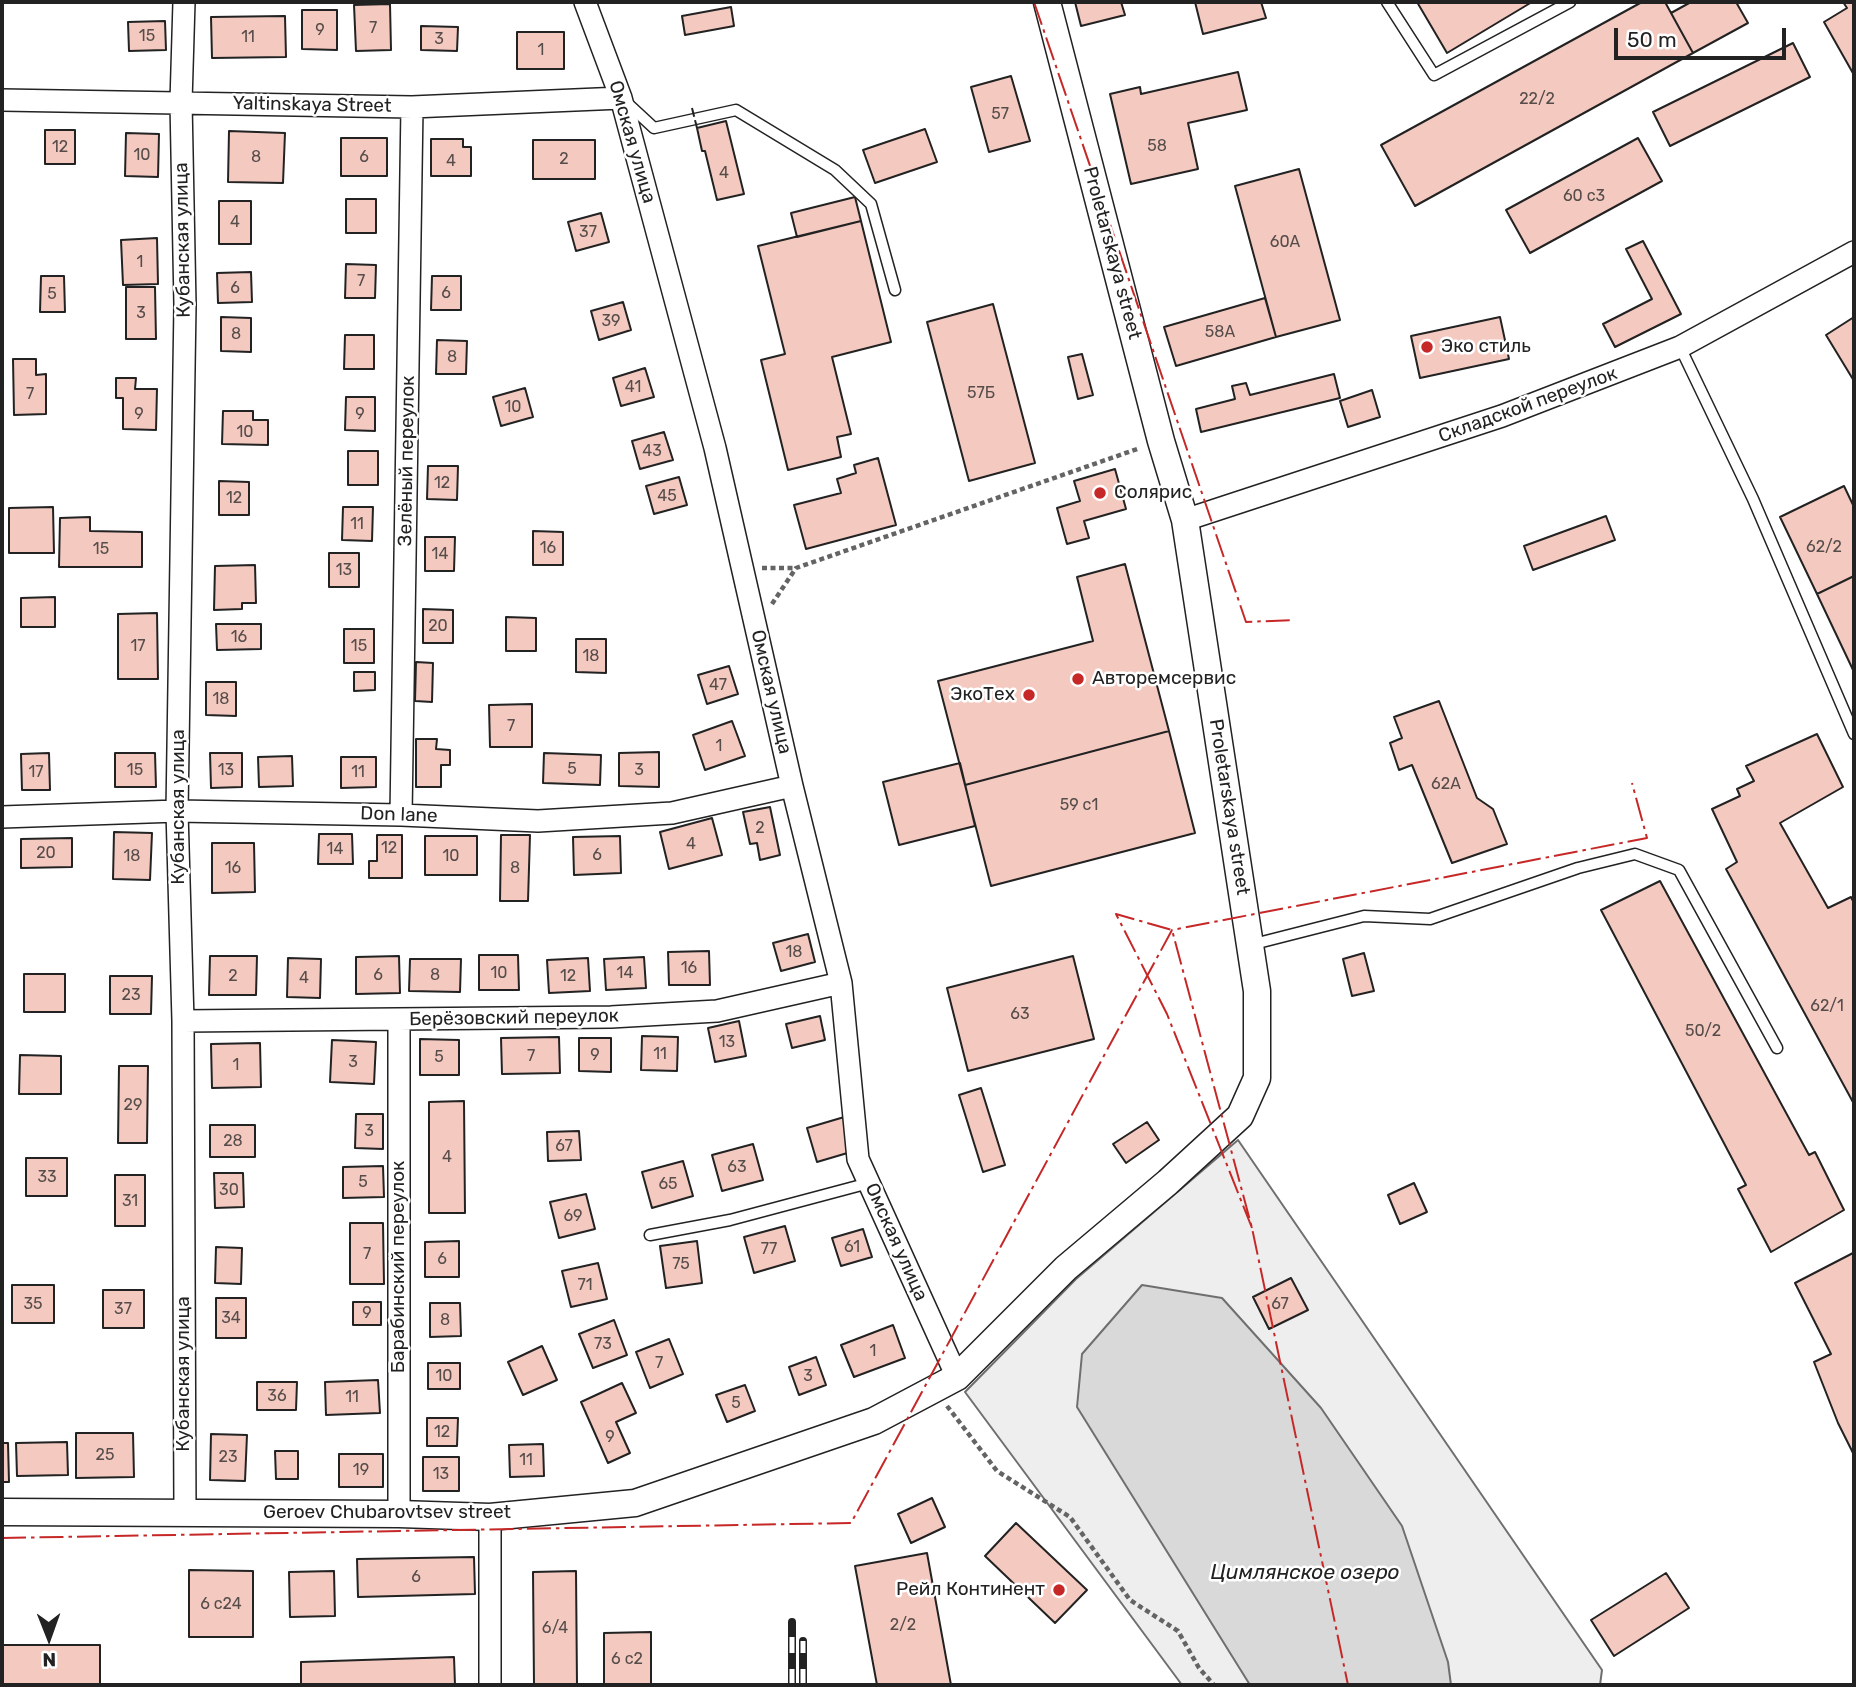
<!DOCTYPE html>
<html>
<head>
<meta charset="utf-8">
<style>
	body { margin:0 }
	#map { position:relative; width:1856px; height:1687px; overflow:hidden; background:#fff; font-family:Rubik,sans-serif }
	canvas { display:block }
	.frame { position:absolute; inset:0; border:4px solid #222; pointer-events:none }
	.north { position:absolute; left:14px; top:1603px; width:70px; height:70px; -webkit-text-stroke:5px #fff; paint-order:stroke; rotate:179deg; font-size:19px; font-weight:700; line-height:28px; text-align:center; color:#222 }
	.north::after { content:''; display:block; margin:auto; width:24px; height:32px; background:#222; clip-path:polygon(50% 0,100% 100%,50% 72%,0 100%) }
	.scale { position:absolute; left:1614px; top:28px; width:172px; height:32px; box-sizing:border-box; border:4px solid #222; border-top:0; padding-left:9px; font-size:21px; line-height:24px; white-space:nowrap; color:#222; -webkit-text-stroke:5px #fff; paint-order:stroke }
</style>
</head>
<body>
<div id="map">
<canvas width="1856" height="1687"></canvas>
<div class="frame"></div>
<div class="north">N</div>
<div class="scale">50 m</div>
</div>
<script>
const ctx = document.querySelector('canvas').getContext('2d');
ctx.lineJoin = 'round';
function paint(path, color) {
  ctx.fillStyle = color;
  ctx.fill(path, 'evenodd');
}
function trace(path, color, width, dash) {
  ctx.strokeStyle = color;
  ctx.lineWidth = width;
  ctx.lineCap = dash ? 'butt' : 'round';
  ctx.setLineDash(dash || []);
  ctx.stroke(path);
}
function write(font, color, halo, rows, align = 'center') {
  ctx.font = font + ' Rubik,sans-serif';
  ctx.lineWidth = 5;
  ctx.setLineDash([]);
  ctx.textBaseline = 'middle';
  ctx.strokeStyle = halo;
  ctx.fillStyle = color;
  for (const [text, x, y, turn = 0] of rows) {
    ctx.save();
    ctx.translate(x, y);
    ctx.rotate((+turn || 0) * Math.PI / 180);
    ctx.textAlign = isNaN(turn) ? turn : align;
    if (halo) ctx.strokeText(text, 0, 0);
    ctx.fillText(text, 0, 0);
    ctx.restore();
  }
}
const green = new Path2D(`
	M 1238,1140 L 1602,1670 L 1600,1685 L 1182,1685 L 965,1392 L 1076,1279 Z`);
paint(green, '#eee');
trace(green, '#6f6f6f', 2);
const water = new Path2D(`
	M 1142,1285 L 1222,1298 L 1321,1408 L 1402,1526 L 1448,1662 L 1451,1685 L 1250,1685 L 1077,1407 L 1082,1354 Z`);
paint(water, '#d9d9d9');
trace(water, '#6f6f6f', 2);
const building = new Path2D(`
	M 1075,2 L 1121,2 L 1125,15 L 1081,26 Z
	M 1195,2 L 1261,2 L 1266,18 L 1203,34 Z
	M 1417,2 L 1532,2 L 1447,53 Z
	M 1642,2 L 1665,2 L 1693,53 L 1415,206 L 1381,145 Z
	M 1691,2 L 1736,2 L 1748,23 L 1693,53 L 1671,13 Z
	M 1843,2 L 1854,2 L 1854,75 L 1824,22 L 1847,8 Z
	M 390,4 L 391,50 L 356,51 L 354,5 Z
	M 731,7 L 734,26 L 685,35 L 682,16 Z
	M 302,10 L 337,10 L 337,50 L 302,49 Z
	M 285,16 L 286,57 L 212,58 L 211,17 Z
	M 165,21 L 166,50 L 129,51 L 128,22 Z
	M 421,26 L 458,27 L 457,51 L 421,50 Z
	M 517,32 L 564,32 L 564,69 L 517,69 Z
	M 1793,43 L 1810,77 L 1670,146 L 1653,112 Z
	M 1238,72 L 1247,110 L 1188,123 L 1198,169 L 1131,184 L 1110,94 L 1140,87 L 1141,94 Z
	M 1011,76 L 1030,141 L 989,152 L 971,87 Z
	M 726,121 L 744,194 L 717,200 L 705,151 L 702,151 L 697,128 Z
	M 925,129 L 937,162 L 875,183 L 863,150 Z
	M 45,130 L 75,130 L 75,164 L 45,164 Z
	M 229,131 L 285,133 L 283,183 L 228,182 Z
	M 126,133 L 159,134 L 158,177 L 125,176 Z
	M 341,138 L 387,138 L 387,176 L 341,176 Z
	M 1638,138 L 1662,181 L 1530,253 L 1506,210 Z
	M 431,139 L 463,139 L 463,147 L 471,147 L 471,176 L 431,176 Z
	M 533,140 L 595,140 L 595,179 L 533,179 Z
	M 1299,169 L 1340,320 L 1276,337 L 1235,186 Z
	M 855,197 L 861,221 L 797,237 L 791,213 Z
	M 346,199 L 376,199 L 376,233 L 346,233 Z
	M 219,201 L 251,201 L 251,244 L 219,244 Z
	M 601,213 L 609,242 L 576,251 L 568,222 Z
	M 861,221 L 891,342 L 832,357 L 851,434 L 837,437 L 841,457 L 788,470 L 761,360 L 785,354 L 758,246 Z
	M 157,238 L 158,284 L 123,285 L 121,240 Z
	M 1643,241 L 1681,314 L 1615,347 L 1603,324 L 1652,299 L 1626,249 Z
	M 346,264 L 376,265 L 375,298 L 345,298 Z
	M 251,272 L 252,302 L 218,303 L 217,273 Z
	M 41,276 L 64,276 L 65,312 L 40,312 Z
	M 432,276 L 461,276 L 461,310 L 431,310 Z
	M 126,287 L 155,287 L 156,339 L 126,339 Z
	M 1265,298 L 1276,337 L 1176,366 L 1164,327 Z
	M 623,302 L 631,330 L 599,340 L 591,311 Z
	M 993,304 L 1035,463 L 969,481 L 927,322 Z
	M 221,317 L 251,318 L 251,352 L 221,351 Z
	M 1500,317 L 1509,359 L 1420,378 L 1411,336 Z
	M 1854,317 L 1854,381 L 1826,335 Z
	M 345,335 L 374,335 L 374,369 L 344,369 Z
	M 437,340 L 467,341 L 466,374 L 436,374 Z
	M 1082,354 L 1093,395 L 1078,399 L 1068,357 Z
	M 13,359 L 36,359 L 36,375 L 46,374 L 46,414 L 14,415 Z
	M 645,368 L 654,397 L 621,406 L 613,378 Z
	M 1334,374 L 1340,398 L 1201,432 L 1196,409 L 1235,399 L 1232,386 L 1246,383 L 1250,395 Z
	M 116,378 L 136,378 L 135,389 L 157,389 L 156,430 L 123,429 L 123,398 L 116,398 Z
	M 525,388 L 533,417 L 501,426 L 493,397 Z
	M 1372,390 L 1380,417 L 1348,427 L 1340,401 Z
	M 346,397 L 375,397 L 375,431 L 345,430 Z
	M 223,411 L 253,411 L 253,420 L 268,420 L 268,445 L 222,444 Z
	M 664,432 L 673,460 L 640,469 L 632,441 Z
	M 348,451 L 378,451 L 378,485 L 348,485 Z
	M 878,458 L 896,525 L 806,549 L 794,505 L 841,493 L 837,479 L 856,473 L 854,465 Z
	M 428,466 L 458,466 L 457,500 L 427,499 Z
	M 1115,469 L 1126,509 L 1084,521 L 1089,538 L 1067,544 L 1057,508 L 1080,501 L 1074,481 Z
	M 679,477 L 687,505 L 654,514 L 646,486 Z
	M 219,481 L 249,482 L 249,515 L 219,515 Z
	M 1844,486 L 1854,507 L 1854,576 L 1817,594 L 1780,517 Z
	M 53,507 L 54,553 L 9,553 L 9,508 Z
	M 343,507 L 373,507 L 372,541 L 342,540 Z
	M 1606,516 L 1615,540 L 1533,570 L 1524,546 Z
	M 90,517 L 90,531 L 142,532 L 142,567 L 59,567 L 60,518 Z
	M 533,531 L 563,532 L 563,565 L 533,565 Z
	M 425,537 L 455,537 L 454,571 L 425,571 Z
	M 329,553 L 359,553 L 359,587 L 329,587 Z
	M 1125,564 L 1169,731 L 965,785 L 938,681 L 1093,641 L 1077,577 Z
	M 255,565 L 256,603 L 242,603 L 242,609 L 214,610 L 215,566 Z
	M 1854,576 L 1854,672 L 1817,594 Z
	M 55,597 L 55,627 L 21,627 L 21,598 Z
	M 423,609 L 453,610 L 453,643 L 423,643 Z
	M 157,613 L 158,679 L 118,679 L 118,614 Z
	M 506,617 L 536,618 L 536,651 L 506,651 Z
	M 216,624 L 261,624 L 261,649 L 217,650 Z
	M 344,629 L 374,629 L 374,663 L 344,663 Z
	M 576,639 L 606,639 L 606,673 L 576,672 Z
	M 416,662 L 433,663 L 432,702 L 415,701 Z
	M 729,666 L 738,694 L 707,704 L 698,675 Z
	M 354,672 L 375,672 L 375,690 L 354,691 Z
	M 206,682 L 236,682 L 236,716 L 206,715 Z
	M 1439,701 L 1477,798 L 1493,809 L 1507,844 L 1452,863 L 1412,765 L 1399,770 L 1390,743 L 1402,738 L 1394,717 Z
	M 532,704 L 532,747 L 490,747 L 489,705 Z
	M 732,721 L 745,756 L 705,770 L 693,735 Z
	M 1169,731 L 1195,833 L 991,886 L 965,785 Z
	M 1817,734 L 1843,787 L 1780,823 L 1828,908 L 1851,897 L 1854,903 L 1854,1104 L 1726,869 L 1737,862 L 1712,809 L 1740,796 L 1737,789 L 1754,781 L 1746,766 Z
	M 416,739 L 437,739 L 436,749 L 450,750 L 450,765 L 441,765 L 441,787 L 416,787 Z
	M 659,752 L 659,787 L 619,786 L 619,753 Z
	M 49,753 L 50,790 L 22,790 L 21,754 Z
	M 115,753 L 155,753 L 156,787 L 115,787 Z
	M 210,753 L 242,753 L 242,787 L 211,788 Z
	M 544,753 L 601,755 L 600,785 L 543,783 Z
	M 292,756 L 293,786 L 259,787 L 258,757 Z
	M 341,757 L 376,757 L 376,787 L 341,788 Z
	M 960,763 L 975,826 L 899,845 L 883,782 Z
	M 770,807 L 780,855 L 760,860 L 757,843 L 750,844 L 743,812 Z
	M 712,818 L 722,855 L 669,869 L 660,832 Z
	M 114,832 L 152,833 L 150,880 L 113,879 Z
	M 319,834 L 352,834 L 353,864 L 318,864 Z
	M 377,835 L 402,835 L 402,878 L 369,878 L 369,861 L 377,861 Z
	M 501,835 L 530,835 L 528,901 L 500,901 Z
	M 425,836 L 477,836 L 477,875 L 425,875 Z
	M 620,836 L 621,873 L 574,875 L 573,837 Z
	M 72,838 L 72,867 L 21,868 L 21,839 Z
	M 212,843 L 254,843 L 255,892 L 212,893 Z
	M 1660,881 L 1809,1155 L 1815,1152 L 1844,1210 L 1771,1252 L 1738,1189 L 1746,1185 L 1601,910 Z
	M 808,934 L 815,962 L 781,971 L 773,943 Z
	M 709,951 L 710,985 L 669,985 L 668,952 Z
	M 1364,953 L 1374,991 L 1352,996 L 1343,959 Z
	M 479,955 L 518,955 L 519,990 L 479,990 Z
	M 210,956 L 257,956 L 256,995 L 209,995 Z
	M 399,956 L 400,993 L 356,994 L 356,957 Z
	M 1073,956 L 1094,1039 L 968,1071 L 947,988 Z
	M 644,957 L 646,988 L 606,990 L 604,959 Z
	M 288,958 L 321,959 L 320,998 L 287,997 Z
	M 588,958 L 590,991 L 549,993 L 547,960 Z
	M 410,959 L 461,959 L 460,992 L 409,991 Z
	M 24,974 L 65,974 L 65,1012 L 24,1012 Z
	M 110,976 L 152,976 L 151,1014 L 110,1014 Z
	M 820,1016 L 825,1040 L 792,1048 L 786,1024 Z
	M 739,1021 L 746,1056 L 715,1062 L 708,1028 Z
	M 642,1036 L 678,1037 L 677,1071 L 641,1070 Z
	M 559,1037 L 560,1073 L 502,1074 L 501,1038 Z
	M 579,1038 L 611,1038 L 611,1072 L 579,1071 Z
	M 420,1039 L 459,1040 L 459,1075 L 420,1075 Z
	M 332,1040 L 376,1042 L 374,1084 L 330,1082 Z
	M 260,1043 L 261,1087 L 212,1088 L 211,1044 Z
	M 20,1055 L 61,1056 L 61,1094 L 19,1094 Z
	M 119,1066 L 148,1066 L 147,1143 L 118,1143 Z
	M 981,1088 L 1005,1165 L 983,1172 L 959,1095 Z
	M 464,1101 L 465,1213 L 429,1213 L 429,1102 Z
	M 356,1114 L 383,1114 L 383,1149 L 355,1148 Z
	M 851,1115 L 861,1149 L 817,1162 L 807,1128 Z
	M 1147,1122 L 1159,1140 L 1126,1163 L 1113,1144 Z
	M 210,1125 L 255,1125 L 255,1157 L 210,1157 Z
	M 579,1131 L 581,1160 L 548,1161 L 547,1132 Z
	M 753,1144 L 763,1180 L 722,1191 L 712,1155 Z
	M 26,1158 L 67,1158 L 67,1196 L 26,1196 Z
	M 683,1161 L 693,1196 L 652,1208 L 642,1172 Z
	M 383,1166 L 384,1197 L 343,1198 L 343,1167 Z
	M 214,1173 L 243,1173 L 244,1207 L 215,1208 Z
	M 115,1175 L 145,1175 L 145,1226 L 115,1226 Z
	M 1414,1183 L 1427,1212 L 1400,1224 L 1388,1195 Z
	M 586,1194 L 595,1229 L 559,1238 L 550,1202 Z
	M 350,1223 L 383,1223 L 384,1284 L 350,1284 Z
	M 785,1226 L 795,1261 L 754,1273 L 744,1237 Z
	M 863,1229 L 872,1257 L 841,1266 L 832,1238 Z
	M 459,1241 L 459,1277 L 425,1277 L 425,1242 Z
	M 697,1241 L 702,1283 L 666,1288 L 660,1246 Z
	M 216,1247 L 242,1248 L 241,1284 L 215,1283 Z
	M 1853,1253 L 1854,1254 L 1854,1455 L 1838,1423 L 1814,1362 L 1831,1354 L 1795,1283 Z
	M 598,1263 L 607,1299 L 571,1307 L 562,1271 Z
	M 1291,1278 L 1308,1310 L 1269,1329 L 1253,1297 Z
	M 12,1285 L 54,1285 L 54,1323 L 12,1323 Z
	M 103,1290 L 144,1290 L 144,1328 L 103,1328 Z
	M 216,1298 L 246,1298 L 246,1338 L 216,1338 Z
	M 353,1302 L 381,1302 L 381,1325 L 353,1325 Z
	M 430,1303 L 460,1303 L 461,1336 L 430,1337 Z
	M 614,1320 L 627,1355 L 593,1368 L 579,1334 Z
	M 893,1325 L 905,1358 L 854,1377 L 841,1345 Z
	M 669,1339 L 683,1374 L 650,1388 L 636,1352 Z
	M 542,1346 L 557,1380 L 523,1395 L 508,1362 Z
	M 816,1357 L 826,1385 L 799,1395 L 789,1367 Z
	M 428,1363 L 460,1363 L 460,1389 L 428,1389 Z
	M 378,1380 L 380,1413 L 326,1415 L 325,1382 Z
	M 257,1382 L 297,1382 L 296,1410 L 257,1410 Z
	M 622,1383 L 636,1413 L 616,1422 L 630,1453 L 608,1463 L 581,1402 Z
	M 745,1385 L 755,1411 L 727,1422 L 716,1395 Z
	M 427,1418 L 458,1418 L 457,1446 L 427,1446 Z
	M 76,1433 L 133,1433 L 134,1477 L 76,1478 Z
	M 211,1434 L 247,1435 L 245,1481 L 210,1480 Z
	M 67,1442 L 68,1475 L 17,1476 L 16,1443 Z
	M 2,1443 L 8,1443 L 9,1482 L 2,1482 Z
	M 543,1444 L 544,1476 L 510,1477 L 509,1445 Z
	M 275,1451 L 298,1451 L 298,1479 L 276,1479 Z
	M 339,1454 L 383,1454 L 383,1487 L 339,1487 Z
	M 423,1457 L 459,1457 L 459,1491 L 423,1491 Z
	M 932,1498 L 945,1527 L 911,1543 L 898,1514 Z
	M 1016,1523 L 1087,1590 L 1055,1623 L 985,1556 Z
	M 927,1553 L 951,1685 L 877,1685 L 855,1566 Z
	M 474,1557 L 475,1594 L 358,1597 L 357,1559 Z
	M 189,1570 L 253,1571 L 253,1637 L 189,1637 Z
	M 334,1571 L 335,1616 L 290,1617 L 289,1572 Z
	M 576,1571 L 577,1685 L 534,1685 L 533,1572 Z
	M 1666,1573 L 1689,1608 L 1614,1656 L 1591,1620 Z
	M 651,1632 L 651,1685 L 604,1685 L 604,1633 Z
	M 2,1645 L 100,1645 L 100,1685 L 2,1685 Z
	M 454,1657 L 455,1685 L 301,1685 L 301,1662 Z`);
paint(building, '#f3c9c0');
trace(building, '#222', 2);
const service = new Path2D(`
	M 1387,2 L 1434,75 L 1570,2
	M 627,103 L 654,128 L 736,110 L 835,170 L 871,204 L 895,290
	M 1680,347 L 1753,499 L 1854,734
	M 1250,945 L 1364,916 L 1430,919 L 1578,868 L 1635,854 L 1679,870 L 1777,1048
	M 650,1235 L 730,1220 L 869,1183`);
const minor = new Path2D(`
	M 184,2 L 181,102 L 185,305 L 177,811 L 183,1021 L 185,1512
	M 585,2 L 621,98 L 715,448 L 792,786 L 841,983 L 858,1159 L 957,1377
	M 2,100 L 412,107 L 621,98
	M 1185,520 L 1502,416 L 1680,347 L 1854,252
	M 401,815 L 412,107
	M 2,817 L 177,811 L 401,815 L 538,821 L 672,813 L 792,786
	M 183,1021 L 611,1017 L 717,1011 L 841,983
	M 399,1514 L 399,1020
	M 490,1685 L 490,1517`);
const tertiary = new Path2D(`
	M 2,1512 L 399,1514 L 490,1517 L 635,1503 L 874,1421 L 957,1377 L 1066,1268 L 1168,1182 L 1240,1116 L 1257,1078 L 1257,991 L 1185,520 L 1161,441 L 1047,2`);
trace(service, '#222', 13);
trace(minor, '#222', 24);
trace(tertiary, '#222', 29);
trace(new Path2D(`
	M 762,568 L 795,568
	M 772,604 L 796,568 L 1140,448
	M 947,1406 L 997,1471 L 1070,1517 L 1130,1600 L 1178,1631 L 1199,1668 L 1214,1685`), '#646464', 4.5, [5, 3.5]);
trace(service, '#fff', 10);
trace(minor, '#fff', 21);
trace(tertiary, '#fff', 26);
const rail = new Path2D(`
	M 792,1685 L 792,1622
	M 803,1685 L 803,1641`);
trace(rail, '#222', 8);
trace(rail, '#fff', 5, [16]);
trace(new Path2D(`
	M 692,108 L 697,128`), '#222', 2, [9, 3.5]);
trace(new Path2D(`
	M 1034,2 L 1246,622 L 1293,620
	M 1252,1228 L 1167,1014 L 1116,914 L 1172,930 L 1252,1228 L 1348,1685
	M 2,1538 L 851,1523 L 1172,930 L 1647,838 L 1632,783`), '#c62828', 2, [24, 5, 3.5, 5]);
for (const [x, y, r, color] of [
	[1427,347,7,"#c62828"],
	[1100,493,7,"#c62828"],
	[1078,679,7,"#c62828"],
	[1029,695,7,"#c62828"],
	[1059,1590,7,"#c62828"]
]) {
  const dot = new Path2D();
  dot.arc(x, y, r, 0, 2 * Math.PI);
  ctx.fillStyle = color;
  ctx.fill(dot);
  trace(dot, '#fff', 2.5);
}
write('16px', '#564c4a', null, [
	["7",373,28],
	["9",320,30],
	["15",147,36],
	["11",248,37],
	["3",439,39],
	["1",541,50],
	["22/2",1537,99],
	["57",1000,114],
	["58",1157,146],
	["12",60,147],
	["10",142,155],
	["8",256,157],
	["6",364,157],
	["2",564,159],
	["4",451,161],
	["4",724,173],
	["60 с3",1584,196],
	["4",235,222],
	["37",588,232],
	["60А",1285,242],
	["1",140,262],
	["7",361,281],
	["6",235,288],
	["6",446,293],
	["5",52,294],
	["3",141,313],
	["39",611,321],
	["58А",1220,332],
	["8",236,334],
	["8",452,357],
	["41",633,387],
	["57Б",981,393],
	["7",30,394],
	["10",513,407],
	["9",139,414],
	["9",360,414],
	["10",245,432],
	["43",652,451],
	["12",442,483],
	["45",667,496],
	["12",234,498],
	["11",357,524],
	["62/2",1824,547],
	["16",548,548],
	["15",101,549],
	["14",440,554],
	["13",344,570],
	["20",438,626],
	["16",239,637],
	["17",138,646],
	["15",359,646],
	["18",591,656],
	["47",718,685],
	["18",221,699],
	["7",511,726],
	["1",719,746],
	["5",572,769],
	["15",135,770],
	["13",226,770],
	["3",639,770],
	["17",36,772],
	["11",358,772],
	["62А",1446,784],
	["59 с1",1079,805],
	["2",760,828],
	["4",691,844],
	["12",389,848],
	["14",335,849],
	["20",46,853],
	["6",597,855],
	["18",132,856],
	["10",451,856],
	["16",233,868],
	["8",515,868],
	["18",794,952],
	["16",689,968],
	["10",499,973],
	["14",625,973],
	["6",378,975],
	["8",435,975],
	["2",233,976],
	["12",568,976],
	["4",304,978],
	["23",131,995],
	["62/1",1827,1006],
	["63",1020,1014],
	["50/2",1703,1031],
	["13",727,1042],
	["11",660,1054],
	["9",595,1055],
	["7",531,1056],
	["5",439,1057],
	["3",353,1062],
	["1",236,1065],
	["29",133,1105],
	["3",369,1131],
	["28",233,1141],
	["67",564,1146],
	["4",447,1157],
	["63",737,1167],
	["33",47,1177],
	["5",363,1182],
	["65",668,1184],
	["30",229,1190],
	["31",130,1201],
	["69",573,1216],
	["61",852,1247],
	["77",769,1249],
	["7",367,1254],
	["6",442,1259],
	["75",681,1264],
	["71",585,1285],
	["35",33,1304],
	["67",1280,1304],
	["37",123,1309],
	["9",367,1313],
	["34",231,1318],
	["8",445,1320],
	["73",603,1344],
	["1",873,1351],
	["7",659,1363],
	["10",444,1376],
	["3",808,1376],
	["36",277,1396],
	["11",352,1397],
	["5",736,1403],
	["12",442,1432],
	["9",610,1437],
	["25",105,1455],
	["23",228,1457],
	["11",526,1460],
	["19",361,1470],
	["13",441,1474],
	["6",416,1577],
	["6 с24",221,1604],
	["2/2",903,1625],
	["6/4",555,1628],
	["6 с2",627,1659]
]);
write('19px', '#222', '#fff', [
	["Yaltinskaya Street",312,105,1],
	["Омская улица",632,142,74],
	["Кубанская улица",183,240,-91],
	["Proletarskaya street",1112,253,75],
	["Складской переулок",1528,405,-20],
	["Зелёный переулок",407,461,-89],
	["Омская улица",771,692,77],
	["Кубанская улица",179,807,-90],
	["Proletarskaya street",1229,807,81],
	["Don lane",399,815,2],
	["Берёзовский переулок",514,1018,-1],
	["Омская улица",896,1242,66],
	["Барабинский переулок",399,1267,-90],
	["Кубанская улица",184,1374,-90],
	["Geroev Chubarovtsev street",387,1513]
]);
write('19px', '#222', '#fff', [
	["Эко стиль",1441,347],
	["Солярис",1114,493],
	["Авторемсервис",1092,679],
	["ЭкоТех",1015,695,"right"],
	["Рейл Континент",1045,1590,"right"]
], 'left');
write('italic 21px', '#222', '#fff', [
	["Цимлянское озеро",1305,1573]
]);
</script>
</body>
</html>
